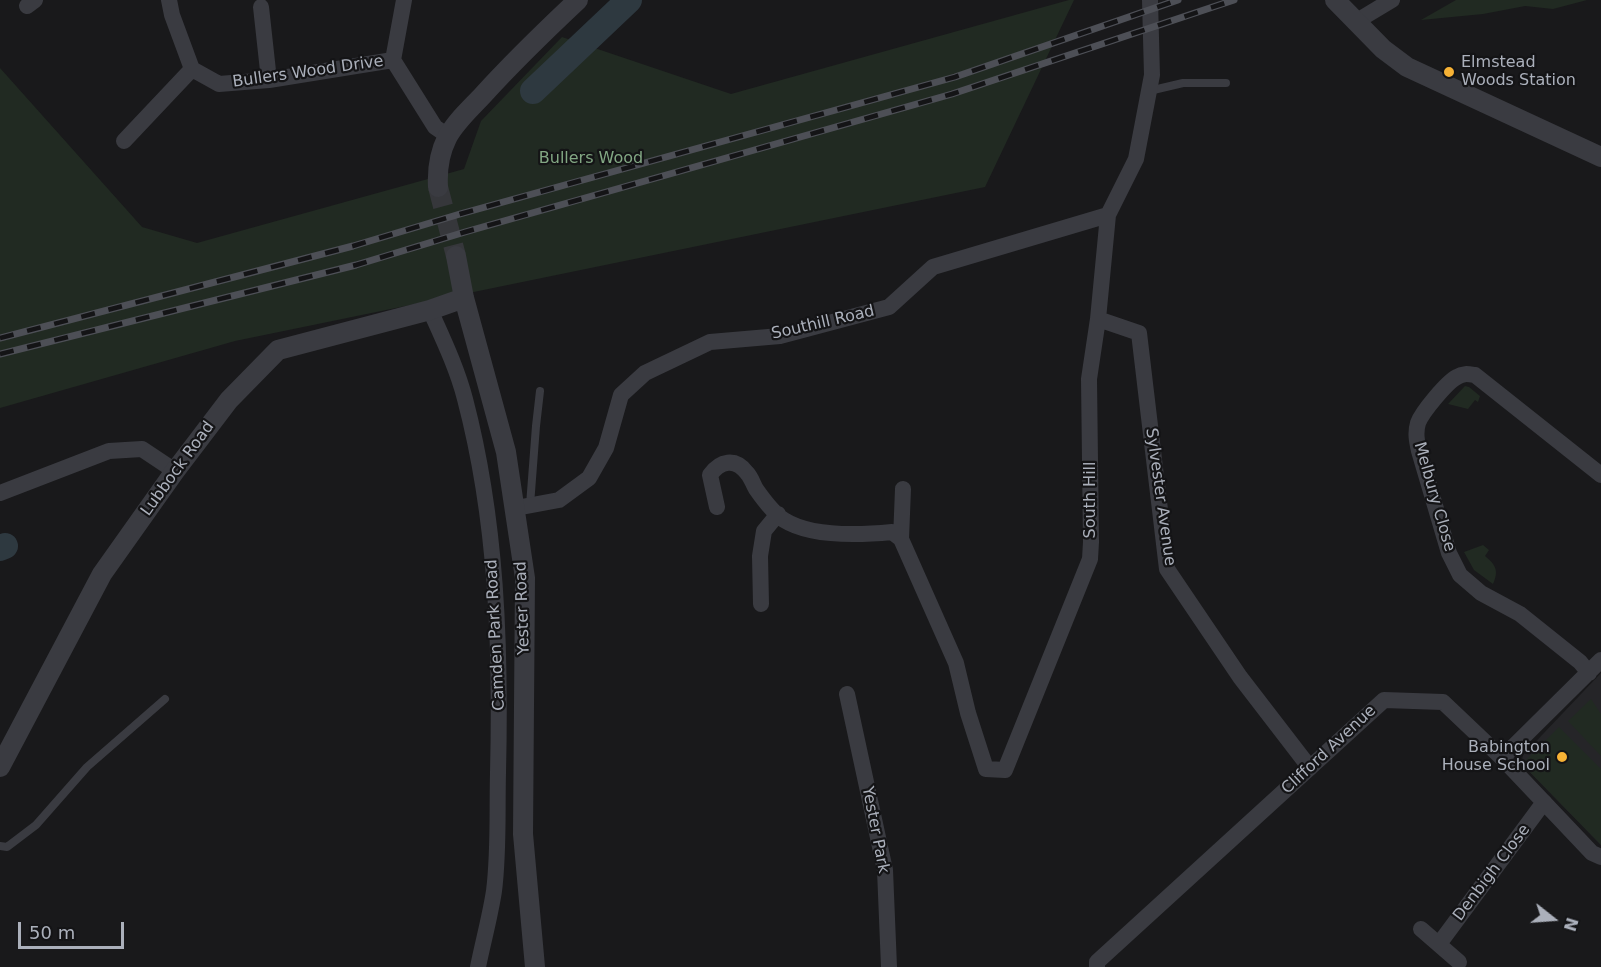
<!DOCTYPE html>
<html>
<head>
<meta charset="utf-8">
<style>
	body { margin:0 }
	#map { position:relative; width:1601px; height:967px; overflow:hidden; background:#19191b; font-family:"DejaVu Sans",sans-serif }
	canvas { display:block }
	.north { position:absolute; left:1523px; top:889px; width:60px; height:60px; -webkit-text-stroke:4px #141416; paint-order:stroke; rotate:107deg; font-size:16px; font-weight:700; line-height:24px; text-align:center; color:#abb0bb }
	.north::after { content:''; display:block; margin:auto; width:21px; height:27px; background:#abb0bb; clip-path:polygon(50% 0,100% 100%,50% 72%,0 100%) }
	.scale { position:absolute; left:18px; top:922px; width:106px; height:27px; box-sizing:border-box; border:3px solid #abb0bb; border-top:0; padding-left:8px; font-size:18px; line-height:21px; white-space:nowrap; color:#abb0bb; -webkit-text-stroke:4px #141416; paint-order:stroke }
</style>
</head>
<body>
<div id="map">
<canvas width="1601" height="967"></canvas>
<div class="north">N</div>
<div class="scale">50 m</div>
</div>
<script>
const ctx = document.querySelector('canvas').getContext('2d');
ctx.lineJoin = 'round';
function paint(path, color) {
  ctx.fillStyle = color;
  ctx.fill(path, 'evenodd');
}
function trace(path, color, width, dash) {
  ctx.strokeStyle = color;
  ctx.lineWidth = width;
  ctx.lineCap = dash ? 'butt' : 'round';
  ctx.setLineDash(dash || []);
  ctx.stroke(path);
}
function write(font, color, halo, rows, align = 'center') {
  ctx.font = font + ' "DejaVu Sans",sans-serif';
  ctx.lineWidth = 4.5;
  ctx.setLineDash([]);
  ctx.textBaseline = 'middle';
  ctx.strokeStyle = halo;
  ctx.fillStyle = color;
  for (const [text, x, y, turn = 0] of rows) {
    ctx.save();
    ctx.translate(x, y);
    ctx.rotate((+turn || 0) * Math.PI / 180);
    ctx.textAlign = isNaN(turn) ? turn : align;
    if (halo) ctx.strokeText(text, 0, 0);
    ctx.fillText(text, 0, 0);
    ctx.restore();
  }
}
paint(new Path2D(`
	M 1601,673 L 1601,845 L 1522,764 L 1522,760 L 1523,755 Z`), '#252528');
paint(new Path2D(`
	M 1069,0 L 1074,0 L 985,187 L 235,341 L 0,408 L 0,68 L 142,227 L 197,243 L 464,169 L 481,121 L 562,37 L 731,94 Z
	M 1456,0 L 1587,0 L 1553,9 L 1525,6 L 1483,14 L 1421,20 Z
	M 1465,386 L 1469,387 L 1480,396 L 1478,402 L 1475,400 L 1468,409 L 1448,404 Z
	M 1483,545 L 1489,550 L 1485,556 C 1496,565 1499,571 1493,584 L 1474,570 L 1464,552 Z
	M 1591,699 L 1601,714 L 1601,756 L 1568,721 Z
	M 1559,727 L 1601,769 L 1601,845 L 1522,764 Z`), '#212a22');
trace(new Path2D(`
	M 533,91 L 629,0
	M 0,548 L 5,546`), '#2e3940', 26);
trace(new Path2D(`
	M 438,187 L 456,256`), '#36373b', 20, [20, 10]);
trace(new Path2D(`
	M 1149,91 L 1183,83 L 1226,83
	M 530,505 L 536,426 L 540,391
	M 0,846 L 7,847 L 36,825 L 87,767 L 165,699`), '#3a3b41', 8);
trace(new Path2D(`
	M 169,0 L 172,15 L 192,69 L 219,84 L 269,80 L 393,60
	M 404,0 L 393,60 L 435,127 L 448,136
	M 27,6 L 35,0
	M 261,7 L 269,80
	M 1357,21 L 1392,0
	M 124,141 L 192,69
	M 430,310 C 443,339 457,368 465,399 C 497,521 501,647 498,773 C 497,812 499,852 494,891 C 490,917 483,942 478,967
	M 1098,319 L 1139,333 L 1167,569 L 1240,677 L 1310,768
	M 0,493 L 109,451 L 142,449 L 175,471
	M 717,507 L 710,475 C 720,461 735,457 747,473 C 751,477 753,484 756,489 C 763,499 773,513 784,520 C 811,537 861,535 892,532 L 901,539 L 956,663 L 968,713 L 986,769 L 1005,770 L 1090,559 L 1091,542 L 1089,379 L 1098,319 L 1108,215
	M 516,508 L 559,500 L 589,478 L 606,448 L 621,395 L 645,373 L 710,342 L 780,336 L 889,307 L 933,267 L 1108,215 L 1136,159 L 1152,75 L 1150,0
	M 901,539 L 903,489
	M 761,604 L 760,556 L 764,531 L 778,514
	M 1589,673 L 1580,662 L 1520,614 L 1481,593 L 1460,575 L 1449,553 L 1419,451 C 1417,442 1415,433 1418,423 C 1422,412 1447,382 1457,377 C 1463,373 1468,374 1475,375 L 1601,475
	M 847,694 L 885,870 L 889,967
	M 1502,758 L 1601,660
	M 1421,929 L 1459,962
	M 1439,944 L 1544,802
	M 1097,967 L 1097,962 L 1384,700 L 1443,702 L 1502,758 L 1592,853 L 1601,857`), '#3a3b41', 16);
trace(new Path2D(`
	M 1335,0 L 1383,49 L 1407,67 L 1601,157
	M 438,187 C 437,169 439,154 447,138 C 455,122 471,108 483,95 C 513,62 545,31 578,0
	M 456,256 L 464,298 L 506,452 L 525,578 L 523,834 L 535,967
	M 0,767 L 102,574 L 175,471 L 229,400 L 278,350 L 430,310 L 464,298`), '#3a3b41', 20);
const rail = new Path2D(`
	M 0,338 L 353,246 L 460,214 L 955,77 L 1178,0
	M 0,354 L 356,265 L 465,232 L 952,94 L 1234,0`);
trace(rail, '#4d4f56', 7);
trace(rail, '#141416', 4.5, [14]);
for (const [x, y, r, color] of [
	[1449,72,6,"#f7b235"],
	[1562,757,6,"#f7b235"]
]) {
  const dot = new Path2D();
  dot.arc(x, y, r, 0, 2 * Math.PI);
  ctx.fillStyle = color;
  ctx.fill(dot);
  trace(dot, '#141416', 2);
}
write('16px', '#abb0bb', '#141416', [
	["Elmstead",1461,63],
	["Woods Station",1461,81],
	["Babington",1550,748,"right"],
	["House School",1550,766,"right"]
], 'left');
write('16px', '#abb0bb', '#141416', [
	["Bullers Wood Drive",308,72,-8],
	["Southill Road",823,323,-13],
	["Lubbock Road",178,469,-54],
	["Sylvester Avenue",1160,497,82],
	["Melbury Close",1434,497,74],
	["South Hill",1091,500,-90],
	["Yester Road",523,608,-92],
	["Camden Park Road",496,635,-93],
	["Clifford Avenue",1329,750,-43],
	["Yester Park",875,830,79],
	["Denbigh Close",1492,873,-53]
]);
write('16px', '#82a783', '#141416', [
	["Bullers Wood",591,159]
]);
</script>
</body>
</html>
